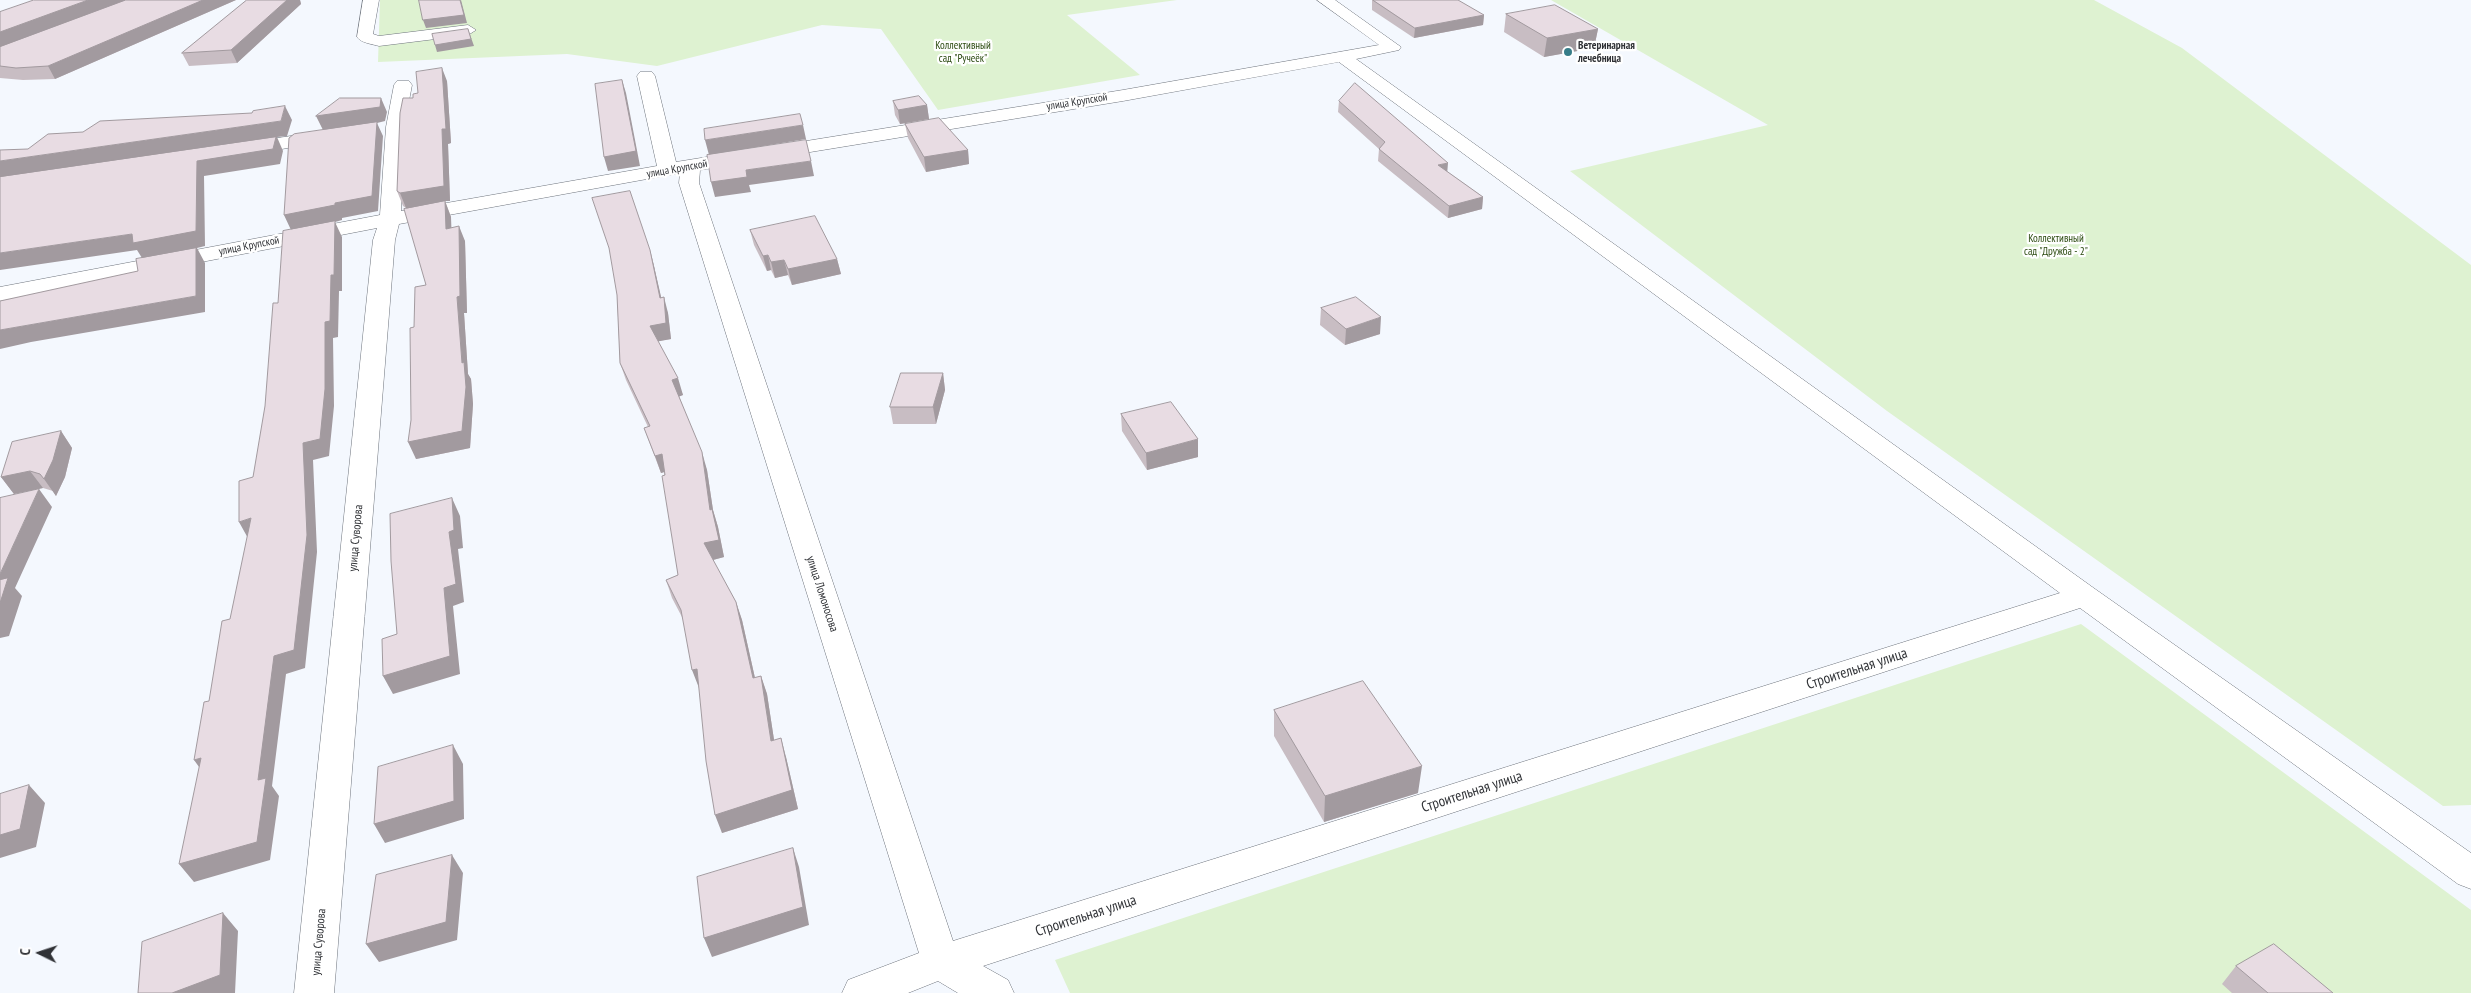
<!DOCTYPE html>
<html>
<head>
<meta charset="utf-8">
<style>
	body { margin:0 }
	#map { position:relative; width:2471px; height:993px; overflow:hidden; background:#f4f8fe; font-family:"PT Sans Narrow",sans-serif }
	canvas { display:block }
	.north { position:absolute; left:15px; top:928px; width:50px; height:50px; -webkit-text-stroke:4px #fff; paint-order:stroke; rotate:274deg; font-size:14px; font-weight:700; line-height:20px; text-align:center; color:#303236 }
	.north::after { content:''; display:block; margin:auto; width:18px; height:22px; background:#303236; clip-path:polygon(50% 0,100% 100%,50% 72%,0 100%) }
</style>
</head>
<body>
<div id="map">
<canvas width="2471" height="993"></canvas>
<div class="north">С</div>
</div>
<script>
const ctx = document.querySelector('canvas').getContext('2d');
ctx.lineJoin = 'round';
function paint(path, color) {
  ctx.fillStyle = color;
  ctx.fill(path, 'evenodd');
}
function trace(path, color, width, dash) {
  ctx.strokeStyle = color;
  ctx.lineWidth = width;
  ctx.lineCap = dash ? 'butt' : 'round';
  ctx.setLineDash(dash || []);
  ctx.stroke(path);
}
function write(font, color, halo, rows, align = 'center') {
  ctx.font = font + ' "PT Sans Narrow",sans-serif';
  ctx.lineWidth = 4.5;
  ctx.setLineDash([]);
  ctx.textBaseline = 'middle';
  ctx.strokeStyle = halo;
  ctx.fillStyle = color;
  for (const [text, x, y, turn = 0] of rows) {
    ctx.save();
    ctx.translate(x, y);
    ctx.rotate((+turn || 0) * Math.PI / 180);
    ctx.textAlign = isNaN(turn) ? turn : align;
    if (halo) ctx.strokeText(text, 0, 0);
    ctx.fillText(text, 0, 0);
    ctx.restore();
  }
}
paint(new Path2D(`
	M 380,0 L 1177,0 L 1067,15 L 1140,75 L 938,110 L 881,29 L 822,25 L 657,66 L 567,54 L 378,62 Z
	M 1551,0 L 2094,0 L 2182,48 L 2471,265 L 2471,805 L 2443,806 L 1887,411 L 1570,171 L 1768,125 Z
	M 2081,624 L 2471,910 L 2471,993 L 1070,993 L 1055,960 Z`), '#def2d1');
const minor = new Path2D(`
	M 363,0 L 379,0 L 373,34 L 379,36 L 468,25 L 476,30 L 468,35 L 379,46 C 372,44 361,43 357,37 Z
	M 1317,0 L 1335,0 L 1401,47 L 1399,50 L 1356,59 L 2095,589 L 2471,853 L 2471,889 L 2458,884 L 2080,608 L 983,966 L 1008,980 L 1014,993 L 958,993 L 938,981 L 908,993 L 842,993 L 848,980 L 919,953 L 679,183 L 680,173 L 399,224 L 395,240 L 334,993 L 294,993 L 373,240 L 377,228 L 0,301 L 0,287 L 380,215 L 386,127 L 394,85 L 397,81 L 409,81 L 412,85 L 404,127 L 401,211 L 657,166 L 637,76 L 640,72 L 652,72 L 655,76 L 676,162 L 1123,90 L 1379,45 ZM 1339,62 L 2060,593 L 953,941 L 699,183 L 700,170 L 1123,101 Z
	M 326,131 L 333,133 L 335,137 L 333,141 L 243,155 L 236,153 L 234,149 L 236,145 L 243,143 Z`);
trace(minor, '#6e747d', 1);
paint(minor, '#fff');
paint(new Path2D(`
	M 126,0 L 236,0 L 55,79 L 23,80 L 0,78 L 0,12 Z
	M 247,0 L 300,0 L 301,4 L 237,63 L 189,66 L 182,53 Z
	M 1372,0 L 1484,15 L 1483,25 L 1414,38 L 1372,10 Z
	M 1506,14 L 1598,29 L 1594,48 L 1544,57 L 1504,32 Z
	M 447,81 L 451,143 L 448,144 L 450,201 L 445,201 L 451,217 L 451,227 L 465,241 L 467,313 L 464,313 L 468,374 L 471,379 L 473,404 L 470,448 L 416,459 L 411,420 L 414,327 L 426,285 L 406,208 L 403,206 L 397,191 L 413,98 L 418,93 Z
	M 893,101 L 927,105 L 929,119 L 900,124 L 895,115 Z
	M 1339,101 L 1448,172 L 1483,197 L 1482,209 L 1448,218 L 1378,161 L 1379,149 L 1338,112 Z
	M 905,124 L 968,150 L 969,164 L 926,172 L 908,138 Z
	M 750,230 L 837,259 L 841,274 L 792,285 L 788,275 L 775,278 L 771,270 L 767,271 L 754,245 Z
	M 650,250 L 654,266 L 661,298 L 668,313 L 671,339 L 658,341 L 683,395 L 679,396 L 707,470 L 713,510 L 718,527 L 724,557 L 713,560 L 736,602 L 742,620 L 755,678 L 761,676 L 767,694 L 774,740 L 786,757 L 798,809 L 722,833 L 699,688 L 683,619 L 672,598 L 666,580 L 678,575 L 664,472 L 661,473 L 644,428 L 648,427 L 626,380 L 620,363 L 617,295 Z
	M 1321,308 L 1380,334 L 1345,345 L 1320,325 Z
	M 943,373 L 945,390 L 936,424 L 893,424 L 890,407 Z
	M 1121,414 L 1198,457 L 1147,470 L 1122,431 Z
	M 61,431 L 72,448 L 65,477 L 56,496 L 53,491 L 43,488 L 14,494 L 1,477 Z
	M 1274,710 L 1418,793 L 1324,822 L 1274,736 Z
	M 2236,966 L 2333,993 L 2232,993 L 2222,984 Z`), '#c8bdc3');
paint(new Path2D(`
	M 88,0 L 126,0 L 0,47 L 0,32 Z
	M 203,0 L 236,0 L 55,79 L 48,66 Z
	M 287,0 L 300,0 L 301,4 L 237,63 L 231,50 Z
	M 461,0 L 467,23 L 426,28 L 423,20 Z
	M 1484,15 L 1483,25 L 1414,38 L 1415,28 Z
	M 468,29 L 474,46 L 437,52 L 435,45 Z
	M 1598,29 L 1594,48 L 1544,57 L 1547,38 Z
	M 442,68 L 447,81 L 451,143 L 448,144 L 450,201 L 445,201 L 451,217 L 452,244 L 446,229 L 406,208 L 400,193 L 442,129 Z
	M 622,80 L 626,93 L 640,166 L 608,171 L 604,157 Z
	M 381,98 L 387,112 L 385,121 L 377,123 L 383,136 L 378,211 L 342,218 L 342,220 L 335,222 L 342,237 L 342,291 L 339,291 L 338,337 L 333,338 L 334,406 L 329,456 L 313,460 L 317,552 L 305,668 L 286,674 L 272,786 L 279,796 L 270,860 L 194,882 L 179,864 L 258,780 L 291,230 L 284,215 L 323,130 L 316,116 Z
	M 927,105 L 929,119 L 900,124 L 898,110 Z
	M 285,106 L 292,120 L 287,136 L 277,137 L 283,151 L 280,164 L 204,176 L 205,246 L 197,248 L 205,263 L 205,312 L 31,342 L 0,349 L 0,330 L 196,296 L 142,258 L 137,250 L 0,270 L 0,253 L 132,234 L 196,231 L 0,177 L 0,161 L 281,121 Z
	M 803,125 L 806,139 L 709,155 L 705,140 Z
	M 968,150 L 969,164 L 926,172 L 924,157 Z
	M 811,161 L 814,176 L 749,185 L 751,192 L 715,197 L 711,182 L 746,170 Z
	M 1448,163 L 1447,175 L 1438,165 Z
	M 1483,197 L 1482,209 L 1448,218 L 1449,206 Z
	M 459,226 L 465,241 L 467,313 L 464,313 L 468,374 L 471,379 L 473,404 L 470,448 L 416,459 L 408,442 L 462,363 L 457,297 Z
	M 650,250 L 654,266 L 665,314 L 660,298 Z
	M 768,255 L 771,270 L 767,271 L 763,256 Z
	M 837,259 L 841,274 L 792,285 L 788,269 Z
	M 784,260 L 788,275 L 775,278 L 771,262 Z
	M 664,297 L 668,313 L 671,339 L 655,342 L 650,326 Z
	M 1381,317 L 1380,334 L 1345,345 L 1346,329 Z
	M 943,373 L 945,390 L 936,424 L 933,407 Z
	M 678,378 L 683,395 L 678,397 L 672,380 Z
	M 61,431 L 72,448 L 65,477 L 56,496 L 44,479 Z
	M 1198,439 L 1198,457 L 1147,470 L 1146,453 Z
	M 702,452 L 707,470 L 713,510 L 718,527 L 724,557 L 709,561 L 704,543 L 710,510 Z
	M 662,454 L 668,471 L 661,473 L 655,456 Z
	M 30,471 L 43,488 L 14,494 L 1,477 Z
	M 39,489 L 52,507 L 15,588 L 22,596 L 9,636 L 0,638 L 0,574 Z
	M 452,498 L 460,516 L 463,548 L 458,549 L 464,602 L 453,606 L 460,674 L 393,694 L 383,676 L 444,588 Z
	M 251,518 L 249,540 L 239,522 Z
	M 736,602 L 742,620 L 759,696 L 753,678 Z
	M 697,669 L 699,688 L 692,670 Z
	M 761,676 L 767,694 L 777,759 L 771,741 Z
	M 781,738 L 786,757 L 798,809 L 722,833 L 715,815 Z
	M 453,745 L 463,764 L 464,819 L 385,843 L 374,824 Z
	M 201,758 L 207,778 L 194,760 Z
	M 1422,766 L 1418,793 L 1324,822 L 1325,796 Z
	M 29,785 L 45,803 L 36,847 L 0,858 L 0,835 Z
	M 793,848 L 799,867 L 809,925 L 712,957 L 704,938 Z
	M 452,855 L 463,873 L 457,940 L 379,962 L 366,944 Z
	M 223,913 L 238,931 L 235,993 L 172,993 Z`), '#a29a9f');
const building = new Path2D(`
	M 34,0 L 88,0 L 0,32 L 0,12 Z
	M 126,0 L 203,0 L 48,66 L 16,68 L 0,66 L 0,47 Z
	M 247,0 L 287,0 L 231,50 L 182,53 Z
	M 419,0 L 460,0 L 464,15 L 423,20 Z
	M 1373,0 L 1458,0 L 1484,15 L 1415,28 Z
	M 1555,5 L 1598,29 L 1547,38 L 1506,14 Z
	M 468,29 L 471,39 L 435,45 L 432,34 Z
	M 442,68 L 446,129 L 442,129 L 444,186 L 400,193 L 397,191 L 400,113 L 403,98 L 413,98 L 413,94 L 418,93 L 416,72 Z
	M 622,80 L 636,151 L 604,157 L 595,84 Z
	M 1355,83 L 1448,163 L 1438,165 L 1483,197 L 1449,206 L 1379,149 L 1385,142 L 1339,101 Z
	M 919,96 L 927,105 L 898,110 L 893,101 Z
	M 340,98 L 381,98 L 380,107 L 316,116 Z
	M 285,106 L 281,121 L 0,161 L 0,150 L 28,149 L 48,134 L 83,132 L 100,121 L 252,113 L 253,111 Z
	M 800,114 L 803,125 L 705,140 L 704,129 Z
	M 939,118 L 968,150 L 924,157 L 905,124 Z
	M 377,122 L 372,196 L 335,203 L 335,205 L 284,215 L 289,138 L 294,134 Z
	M 276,137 L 273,149 L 197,161 L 196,231 L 133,243 L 132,234 L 0,253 L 0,177 Z
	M 806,140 L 811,161 L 746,170 L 747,177 L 711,182 L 707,155 Z
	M 630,191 L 650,250 L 660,298 L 664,297 L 666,323 L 650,326 L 678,378 L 672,380 L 702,452 L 710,510 L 712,509 L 719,540 L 704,543 L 736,602 L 753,678 L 761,676 L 771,741 L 781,738 L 792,790 L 715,815 L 706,761 L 697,669 L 692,670 L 681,610 L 666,580 L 678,575 L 662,476 L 665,475 L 662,454 L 655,456 L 644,428 L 650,426 L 620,363 L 617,295 L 609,248 L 592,198 Z
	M 445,201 L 446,229 L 459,226 L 460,296 L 457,297 L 462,363 L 464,362 L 466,387 L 462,431 L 408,442 L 411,420 L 410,328 L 414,327 L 415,287 L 426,285 L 404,209 Z
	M 815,216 L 837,259 L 788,269 L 784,260 L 771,262 L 768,255 L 763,256 L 750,230 Z
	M 335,221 L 334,275 L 331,275 L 330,321 L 325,322 L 325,389 L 320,439 L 303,443 L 307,535 L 294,650 L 274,656 L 258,780 L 266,778 L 257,842 L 179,864 L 201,758 L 194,760 L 204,702 L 209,701 L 222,621 L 230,619 L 251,518 L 239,522 L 239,481 L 253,477 L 265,406 L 273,303 L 278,303 L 283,231 Z
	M 196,248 L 196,296 L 0,330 L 0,301 L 138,271 L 136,259 Z
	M 1356,297 L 1381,317 L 1346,329 L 1321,308 Z
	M 901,373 L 943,373 L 933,407 L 890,407 Z
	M 1171,402 L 1198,439 L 1146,453 L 1121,414 Z
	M 61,431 L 53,460 L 44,479 L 40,474 L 30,471 L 1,477 L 12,442 Z
	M 39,489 L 0,574 L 0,498 Z
	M 452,498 L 454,530 L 449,532 L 456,584 L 444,588 L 450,656 L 383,676 L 382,639 L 397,634 L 391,561 L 390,514 Z
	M 8,578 L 0,603 L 0,580 Z
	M 1363,681 L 1422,766 L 1325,796 L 1274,710 Z
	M 453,745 L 454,801 L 374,824 L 378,767 Z
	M 29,785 L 20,829 L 0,835 L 0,794 Z
	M 793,848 L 803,907 L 704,938 L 697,877 Z
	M 452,855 L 446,922 L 366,944 L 376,875 Z
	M 223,913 L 220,975 L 172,993 L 138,993 L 142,942 Z
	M 2274,944 L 2333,993 L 2268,993 L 2236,966 Z`);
paint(building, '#e8dce3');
trace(building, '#a29a9f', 1);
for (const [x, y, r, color] of [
	[1568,52,5,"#377d89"]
]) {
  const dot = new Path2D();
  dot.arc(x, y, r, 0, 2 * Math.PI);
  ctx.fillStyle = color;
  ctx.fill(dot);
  trace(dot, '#fff', 2);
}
write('11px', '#2b4a10', '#fff', [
	["Коллективный",963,46],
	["сад \"Ручеёк\"",963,59],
	["Коллективный",2056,239],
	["сад \"Дружба - 2\"",2056,252]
]);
write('bold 11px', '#303236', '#fff', [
	["Ветеринарная",1578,46],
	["лечебница",1578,59]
], 'left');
write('11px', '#303236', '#fff', [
	["улица Крупской",1077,102,-9],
	["улица Крупской",677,169,-10],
	["улица Крупской",249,246,-11]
]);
write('12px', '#303236', '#fff', [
	["улица Суворова",356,538,-85],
	["улица Ломоносова",822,594,72],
	["улица Суворова",319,942,-85]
]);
write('15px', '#303236', '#fff', [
	["Строительная улица",1857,669,-18],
	["Строительная улица",1472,792,-18],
	["Строительная улица",1086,916,-18]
]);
</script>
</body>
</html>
